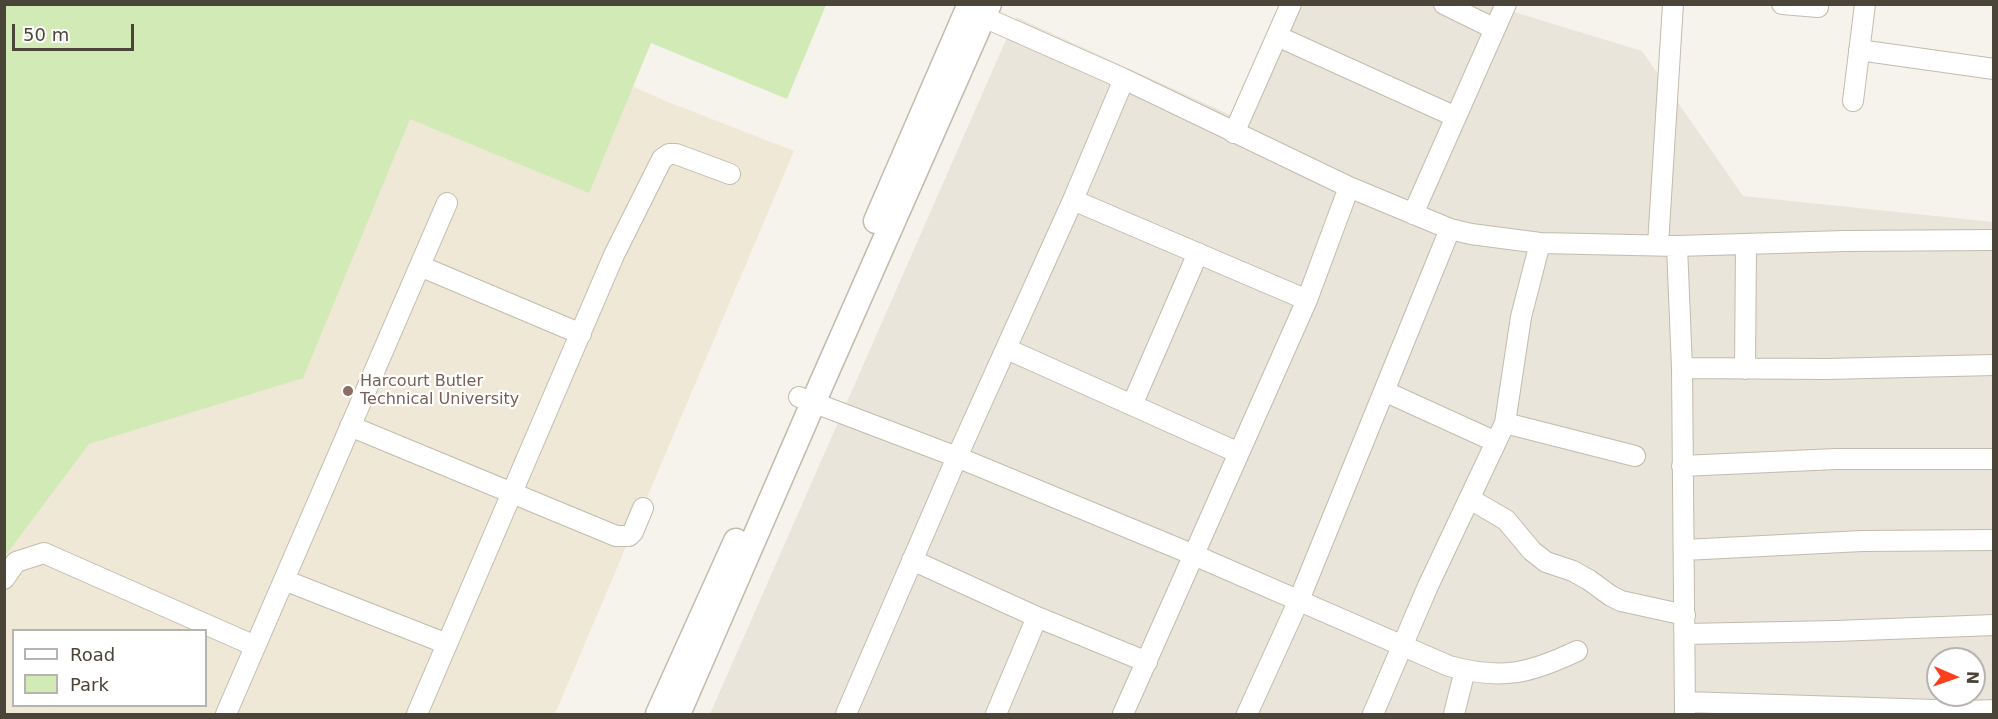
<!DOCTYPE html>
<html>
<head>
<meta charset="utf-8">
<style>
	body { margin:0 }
	#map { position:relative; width:1998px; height:719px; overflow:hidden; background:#f6f3ec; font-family:"DejaVu Sans",sans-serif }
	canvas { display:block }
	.frame { position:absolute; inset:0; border:6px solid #4b4439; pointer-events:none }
	.legend { position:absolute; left:12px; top:629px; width:195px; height:78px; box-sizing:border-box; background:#fff; border:2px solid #b7b4b0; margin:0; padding:8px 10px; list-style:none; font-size:18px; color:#4b4439 }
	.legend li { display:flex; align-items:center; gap:12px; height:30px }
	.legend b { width:30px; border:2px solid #b7b4b0 }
	.north { position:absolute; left:1926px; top:647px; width:60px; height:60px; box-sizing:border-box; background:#fff; border:2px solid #b7b4b0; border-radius:50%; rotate:92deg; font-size:16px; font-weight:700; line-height:24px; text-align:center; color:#4b4439 }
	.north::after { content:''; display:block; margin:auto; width:21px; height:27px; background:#fc3f1d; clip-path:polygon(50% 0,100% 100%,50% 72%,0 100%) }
	.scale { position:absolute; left:12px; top:24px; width:122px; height:27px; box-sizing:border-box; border:3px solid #4b4439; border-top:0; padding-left:8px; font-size:18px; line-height:21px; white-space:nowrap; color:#4b4439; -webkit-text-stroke:4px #fff; paint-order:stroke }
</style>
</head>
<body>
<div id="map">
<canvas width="1998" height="719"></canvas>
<div class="frame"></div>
<ul class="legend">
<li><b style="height:8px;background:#fff"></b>Road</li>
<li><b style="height:16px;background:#d2eab5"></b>Park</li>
</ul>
<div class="north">N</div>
<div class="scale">50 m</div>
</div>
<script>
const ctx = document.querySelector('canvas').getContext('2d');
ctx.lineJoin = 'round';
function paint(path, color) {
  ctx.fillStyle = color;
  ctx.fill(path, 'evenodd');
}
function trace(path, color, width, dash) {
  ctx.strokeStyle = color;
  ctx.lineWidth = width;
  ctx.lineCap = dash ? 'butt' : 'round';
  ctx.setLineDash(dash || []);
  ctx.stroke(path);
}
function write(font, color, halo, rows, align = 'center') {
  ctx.font = font + ' "DejaVu Sans",sans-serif';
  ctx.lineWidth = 4.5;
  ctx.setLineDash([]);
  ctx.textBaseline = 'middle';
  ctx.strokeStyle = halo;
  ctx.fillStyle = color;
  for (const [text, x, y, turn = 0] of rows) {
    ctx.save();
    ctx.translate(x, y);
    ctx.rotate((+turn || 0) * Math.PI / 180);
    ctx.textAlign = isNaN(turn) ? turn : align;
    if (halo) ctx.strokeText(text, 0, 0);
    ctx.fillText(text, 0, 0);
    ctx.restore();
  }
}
paint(new Path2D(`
	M 1297,5 L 1491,5 L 1642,51 L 1743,196 L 1993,222 L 1993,714 L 710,714 L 1016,17 L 1237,118 ZM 1938,659 L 1974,659 L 1974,695 L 1938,695 Z`), '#eae5da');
paint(new Path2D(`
	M 4,5 L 456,5 L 663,100 L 794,151 L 555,714 L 5,714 ZM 14,630 L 206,630 L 206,706 L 14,706 Z`), '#efe8d6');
paint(new Path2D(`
	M 5,4 L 826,4 L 826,5 L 787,99 L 651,43 L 589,193 L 410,119 L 303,378 L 89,444 L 5,556 Z`), '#d2eab5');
const minor = new Path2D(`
	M 1444,4 L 1495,29
	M 1782,4 L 1818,7
	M 970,11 L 1124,79 L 1349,187 L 1450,229 L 1471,234 L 1540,243 L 1677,246 L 1844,241 L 1994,240
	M 1277,36 L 1456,117
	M 1859,50 L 1994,69
	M 1853,101 L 1865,4
	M 1234,133 L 1291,4
	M 1073,200 L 1307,300
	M 1413,214 L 1506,4
	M 1658,245 L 1673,4
	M 1677,246 L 1682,368 L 1685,714
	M 420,266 L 581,334
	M 1007,349 L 1239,453
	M 1682,368 L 1826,369 L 1994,365
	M 1745,369 L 1746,244
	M 1384,391 L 1496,442
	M 799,397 L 957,457 L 1194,555 L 1449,666 C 1501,680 1529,674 1577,651
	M 1132,405 L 1198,253
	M 1505,423 L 1635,456
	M 350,426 L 616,536 L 629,536 L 633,532 L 643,508
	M 1682,466 L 1836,459 L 1994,459
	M 1470,499 L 1506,520 L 1532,551 L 1546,562 L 1573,571 L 1589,580 L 1611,596 L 1621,601 L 1685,615
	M 1684,550 L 1862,541 L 1994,540
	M 912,560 L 1037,617 L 1147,662
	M 4,579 L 16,562 L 44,553 L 255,646
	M 284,580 L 447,644
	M 1685,634 L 1836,631 L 1994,625
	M 1685,702 L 1966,711 L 1994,710
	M 226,714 L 447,203
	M 417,714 L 614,255 L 662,159 L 669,154 L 676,154 L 730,174
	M 846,714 L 957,457 L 1073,200 L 1124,79
	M 996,714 L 1037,617
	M 1123,714 L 1307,300 L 1349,187
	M 1247,714 L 1299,600 L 1450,229
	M 1373,714 L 1428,586 L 1505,423 L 1521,317 L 1540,243
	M 1454,714 L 1465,670`);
const tertiary = new Path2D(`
	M 876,221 L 970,4
	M 658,714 L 736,541
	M 678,714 L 820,387 L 989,4`);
trace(minor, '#c2bbae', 22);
trace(tertiary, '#c2bbae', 27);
trace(minor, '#fff', 20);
trace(tertiary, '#fff', 24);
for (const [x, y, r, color] of [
	[348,391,6,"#8d6e63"]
]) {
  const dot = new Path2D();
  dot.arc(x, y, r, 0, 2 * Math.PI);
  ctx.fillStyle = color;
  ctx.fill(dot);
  trace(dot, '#fff', 2);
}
write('16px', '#785e54', '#fff', [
	["Harcourt Butler",360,382],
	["Technical University",360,400]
], 'left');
</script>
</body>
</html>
